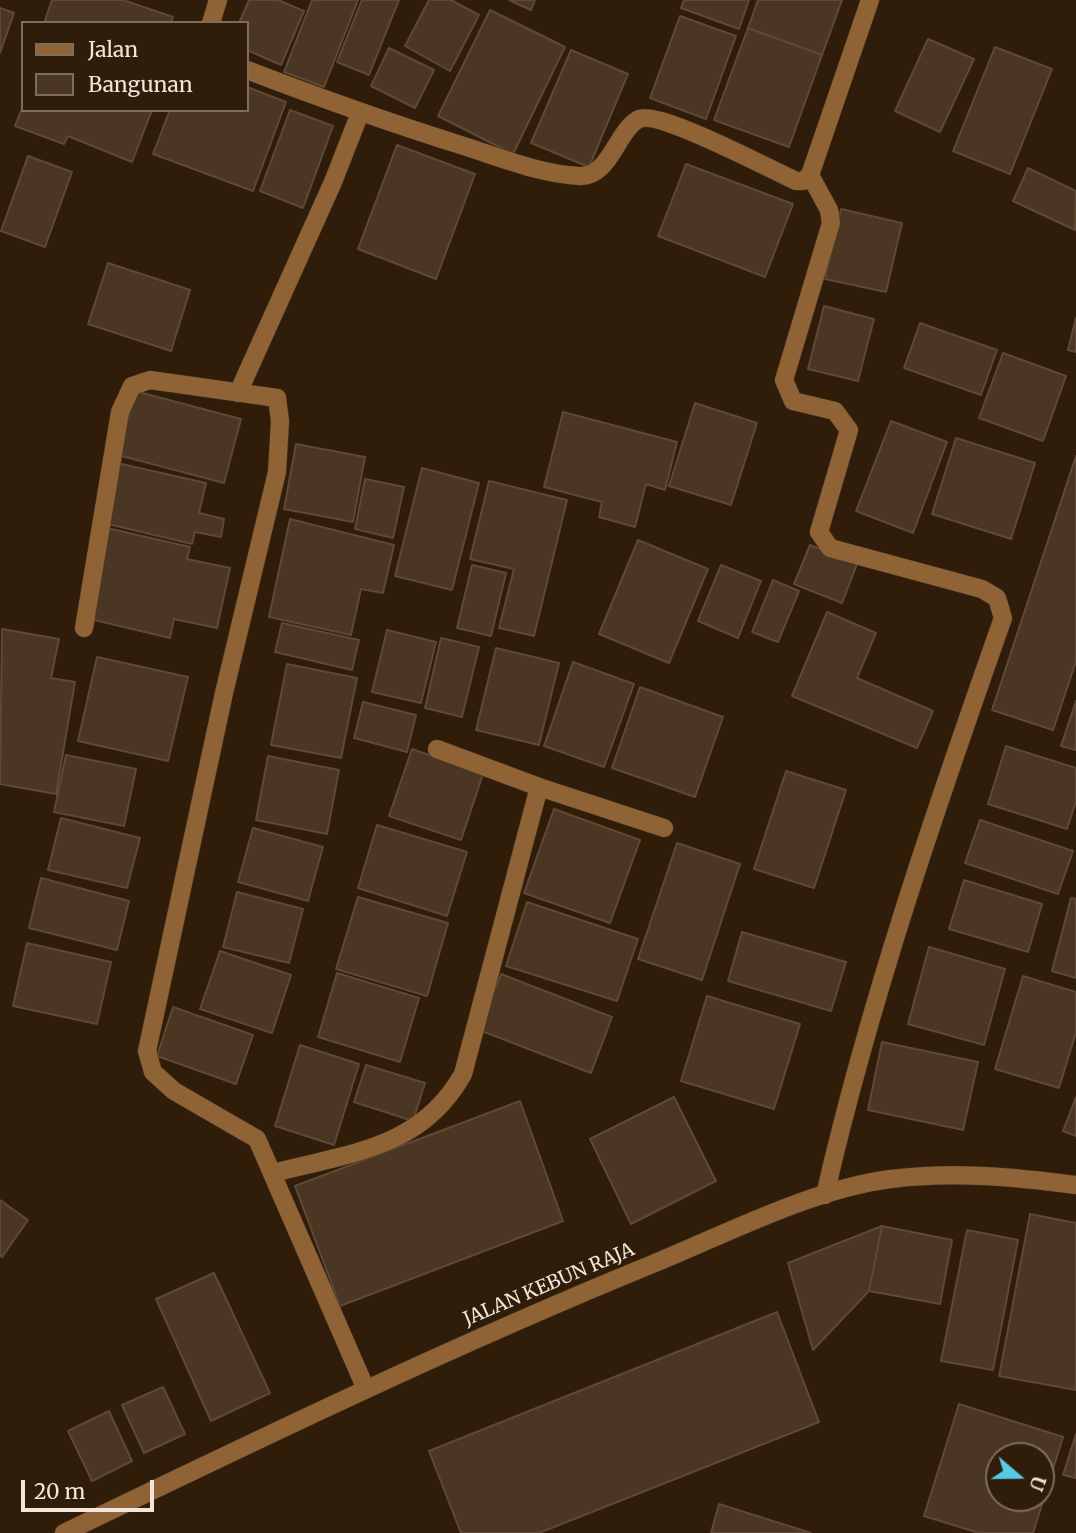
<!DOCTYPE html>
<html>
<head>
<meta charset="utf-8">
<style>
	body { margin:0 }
	#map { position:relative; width:1076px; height:1533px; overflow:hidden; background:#2f1d09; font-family:Merriweather,serif }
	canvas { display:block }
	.legend { position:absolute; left:21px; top:21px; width:228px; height:91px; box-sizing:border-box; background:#2f1d09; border:2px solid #7d6d5c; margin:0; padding:9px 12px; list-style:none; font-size:21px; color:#f2e5d9 }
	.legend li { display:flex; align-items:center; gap:14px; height:35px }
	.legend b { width:35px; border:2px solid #7d6d5c }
	.north { position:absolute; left:985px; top:1442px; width:70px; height:70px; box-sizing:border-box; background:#2f1d09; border:2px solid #7d6d5c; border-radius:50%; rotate:110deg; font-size:19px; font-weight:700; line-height:28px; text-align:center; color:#f2e5d9 }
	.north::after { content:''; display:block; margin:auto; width:24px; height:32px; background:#58c9e3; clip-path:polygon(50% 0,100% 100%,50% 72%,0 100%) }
	.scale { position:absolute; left:21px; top:1480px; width:133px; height:32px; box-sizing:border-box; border:4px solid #f2e5d9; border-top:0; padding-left:9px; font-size:21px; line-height:24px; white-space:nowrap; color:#f2e5d9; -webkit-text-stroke:5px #2f1d09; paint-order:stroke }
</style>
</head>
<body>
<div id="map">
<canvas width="1076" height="1533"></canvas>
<ul class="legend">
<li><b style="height:9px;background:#8f6335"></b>Jalan</li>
<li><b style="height:19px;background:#4a3622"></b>Bangunan</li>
</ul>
<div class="north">U</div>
<div class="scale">20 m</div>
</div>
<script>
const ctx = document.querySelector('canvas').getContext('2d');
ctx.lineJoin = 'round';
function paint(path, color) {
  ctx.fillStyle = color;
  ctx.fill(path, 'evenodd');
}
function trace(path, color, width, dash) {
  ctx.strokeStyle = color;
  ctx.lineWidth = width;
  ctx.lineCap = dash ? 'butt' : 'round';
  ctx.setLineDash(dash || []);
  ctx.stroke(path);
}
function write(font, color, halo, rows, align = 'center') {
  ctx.font = font + ' Merriweather,serif';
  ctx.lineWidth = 5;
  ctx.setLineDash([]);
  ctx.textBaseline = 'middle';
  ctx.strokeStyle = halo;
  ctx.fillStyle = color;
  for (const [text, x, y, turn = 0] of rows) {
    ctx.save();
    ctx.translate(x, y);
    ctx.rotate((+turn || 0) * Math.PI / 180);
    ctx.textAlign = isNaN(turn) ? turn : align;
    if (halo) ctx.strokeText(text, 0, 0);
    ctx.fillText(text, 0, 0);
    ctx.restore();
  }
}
const building = new Path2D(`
	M 52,0 L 123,0 L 173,17 L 171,23 L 53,23 L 45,20 Z
	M 249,0 L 278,0 L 304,11 L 281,65 L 247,50 L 247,23 L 239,23 Z
	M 312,0 L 358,0 L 324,87 L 284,72 Z
	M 362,0 L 399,0 L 369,75 L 337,62 Z
	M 429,0 L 451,0 L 479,15 L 450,71 L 405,46 Z
	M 509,0 L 535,0 L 531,10 Z
	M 684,0 L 749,0 L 739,29 L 681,8 Z
	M 758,0 L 842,0 L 822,55 L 748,28 Z
	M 0,8 L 14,13 L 0,53 Z
	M 490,10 L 565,47 L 513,154 L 438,116 Z
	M 680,16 L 736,36 L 706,119 L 650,98 Z
	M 748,28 L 822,55 L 789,147 L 714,120 Z
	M 928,39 L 974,59 L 940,132 L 895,111 Z
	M 995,47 L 1052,69 L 1010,174 L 953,151 Z
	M 389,48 L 434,70 L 415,108 L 371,86 Z
	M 571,50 L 628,74 L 589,167 L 531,143 Z
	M 247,87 L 286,102 L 253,191 L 153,154 L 170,110 L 247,110 Z
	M 23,106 L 23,110 L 152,110 L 132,162 L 68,136 L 64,144 L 15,126 Z
	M 290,110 L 333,126 L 303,208 L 260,191 Z
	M 397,145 L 475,174 L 436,279 L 358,249 Z
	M 28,156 L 72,172 L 45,247 L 1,231 Z
	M 686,164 L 793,204 L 765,277 L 658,236 Z
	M 1028,168 L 1076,191 L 1075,230 L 1013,201 Z
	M 841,209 L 902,223 L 886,292 L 825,279 Z
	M 108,263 L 190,290 L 171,351 L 88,324 Z
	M 824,306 L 874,319 L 858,381 L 808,369 Z
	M 1076,318 L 1076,352 L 1068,350 Z
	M 920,323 L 997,350 L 981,395 L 904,368 Z
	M 1003,353 L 1066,376 L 1043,441 L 979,418 Z
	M 135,391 L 241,419 L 224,483 L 118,455 Z
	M 695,403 L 757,423 L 731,505 L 669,486 Z
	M 563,412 L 677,442 L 665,490 L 646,484 L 635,527 L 599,517 L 602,502 L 544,487 Z
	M 891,421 L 947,442 L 913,533 L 856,511 Z
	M 956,438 L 1035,463 L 1011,539 L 932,514 Z
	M 296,444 L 365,457 L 353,522 L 284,509 Z
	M 1076,456 L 1076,661 L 1053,730 L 992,710 Z
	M 117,463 L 206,483 L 199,513 L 224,519 L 221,537 L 195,532 L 192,544 L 104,523 Z
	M 422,468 L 479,483 L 452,590 L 395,576 Z
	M 365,479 L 404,487 L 393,538 L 355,529 Z
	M 489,481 L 567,500 L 534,636 L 499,628 L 514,569 L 470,559 Z
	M 290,519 L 394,545 L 383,593 L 361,589 L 351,635 L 269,617 Z
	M 107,528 L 190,547 L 187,559 L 230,568 L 217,628 L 174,619 L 170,638 L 86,618 Z
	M 638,540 L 708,569 L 669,663 L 599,634 Z
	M 810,545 L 857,564 L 842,603 L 794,584 Z
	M 472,565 L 506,573 L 491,636 L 457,628 Z
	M 721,565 L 761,581 L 738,638 L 698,621 Z
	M 773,580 L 799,591 L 778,642 L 752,632 Z
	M 827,612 L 876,633 L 857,678 L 933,711 L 917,748 L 792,696 Z
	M 282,623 L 359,640 L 352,670 L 275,652 Z
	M 2,629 L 59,639 L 51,678 L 75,682 L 56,794 L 0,784 Z
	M 387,630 L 436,642 L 421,703 L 372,692 Z
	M 441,638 L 479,647 L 462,717 L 425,708 Z
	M 496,648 L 559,663 L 539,745 L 476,730 Z
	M 97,657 L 188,677 L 168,761 L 78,741 Z
	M 573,662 L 634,684 L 604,767 L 544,746 Z
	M 287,664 L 357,678 L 341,758 L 271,745 Z
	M 640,687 L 723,717 L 695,797 L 612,768 Z
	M 1076,701 L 1076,750 L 1061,746 Z
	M 363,702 L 416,715 L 407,752 L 354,738 Z
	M 1006,746 L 1076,768 L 1076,801 L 1067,829 L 988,804 Z
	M 412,749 L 483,774 L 461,840 L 389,816 Z
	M 66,755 L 136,769 L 124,826 L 54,812 Z
	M 268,756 L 339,770 L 327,834 L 256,820 Z
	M 786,771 L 846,790 L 814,888 L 754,869 Z
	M 554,809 L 640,840 L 610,923 L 524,893 Z
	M 61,818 L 140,838 L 127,888 L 48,870 Z
	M 980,820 L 1073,851 L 1058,894 L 965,863 Z
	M 377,825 L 467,852 L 447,916 L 358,888 Z
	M 253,828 L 323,847 L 308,901 L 238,882 Z
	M 677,843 L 740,864 L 702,980 L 638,959 Z
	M 41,878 L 129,901 L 117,950 L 29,928 Z
	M 964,880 L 1042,904 L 1028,952 L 949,929 Z
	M 237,892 L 303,909 L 289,963 L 223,947 Z
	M 358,897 L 448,923 L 427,996 L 336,969 Z
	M 1071,898 L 1076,899 L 1076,978 L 1052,971 Z
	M 527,902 L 638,939 L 617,1001 L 506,966 Z
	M 742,932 L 846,962 L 831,1011 L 728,981 Z
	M 27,943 L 111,962 L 97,1024 L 13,1006 Z
	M 929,947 L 1005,969 L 984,1045 L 908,1024 Z
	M 220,951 L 291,975 L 272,1033 L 200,1009 Z
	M 337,973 L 419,998 L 400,1062 L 318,1037 Z
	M 501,974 L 612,1017 L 591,1073 L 479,1030 Z
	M 1023,976 L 1076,992 L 1076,1032 L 1059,1088 L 995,1069 Z
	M 707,996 L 800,1024 L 774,1109 L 681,1081 Z
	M 173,1007 L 253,1035 L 236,1084 L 157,1056 Z
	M 882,1042 L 978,1062 L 963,1130 L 868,1110 Z
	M 300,1045 L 359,1064 L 334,1145 L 275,1126 Z
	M 366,1065 L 425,1083 L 413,1121 L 354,1102 Z
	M 674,1097 L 716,1181 L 631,1224 L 590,1139 Z
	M 1076,1097 L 1076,1136 L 1063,1131 Z
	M 520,1101 L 563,1221 L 340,1306 L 295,1186 Z
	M 0,1200 L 28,1220 L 2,1257 L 0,1255 Z
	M 1030,1214 L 1076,1223 L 1076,1390 L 999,1376 Z
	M 882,1226 L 869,1291 L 813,1350 L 788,1263 Z
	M 882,1226 L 952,1240 L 940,1304 L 869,1291 Z
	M 967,1230 L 1018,1240 L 993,1370 L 941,1361 Z
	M 214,1273 L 270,1393 L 211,1421 L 156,1299 Z
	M 777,1312 L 819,1422 L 539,1533 L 461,1533 L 429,1451 Z
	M 163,1387 L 185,1434 L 144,1453 L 122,1405 Z
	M 959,1404 L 1063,1437 L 1033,1533 L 979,1533 L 924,1516 ZM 999,1456 L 1041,1456 L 1041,1498 L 999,1498 Z
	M 109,1411 L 132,1461 L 92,1481 L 68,1431 Z
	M 1076,1434 L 1076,1478 L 1063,1475 Z
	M 719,1504 L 811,1533 L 711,1533 Z`);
paint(building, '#4a3622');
trace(building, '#5d4934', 2);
const minor = new Path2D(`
	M 211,23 L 218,0
	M 247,70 C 320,98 393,124 467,147 C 504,159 541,174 580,176 C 610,177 617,130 639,119 C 659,110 772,170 796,181 L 803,181 L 810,175 L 870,0
	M 810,175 L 829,210 L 831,223 L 784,380 L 793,401 L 835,411 L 849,430 L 819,532 L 830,548 L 982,589 L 997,598 L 1003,618 C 936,808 870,999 825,1195
	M 238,393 L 333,182 L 360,113
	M 84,628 L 120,412 L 132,386 L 150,380 L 277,398 L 280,421 L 277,472 L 224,693 L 147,1051 L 153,1072 L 174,1091 L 257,1139 L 365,1387
	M 539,787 L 664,828
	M 273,1173 C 349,1153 421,1149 463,1074 L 539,787 L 437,749
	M 64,1533 C 259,1439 454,1345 655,1263 C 728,1233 812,1189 891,1179 C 953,1171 1015,1177 1076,1185`);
trace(minor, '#4a3926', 19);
trace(minor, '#8f6335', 18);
write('19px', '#f2e5d9', '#2f1d09', [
	["JALAN KEBUN RAJA",549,1285,-23]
]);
</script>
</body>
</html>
